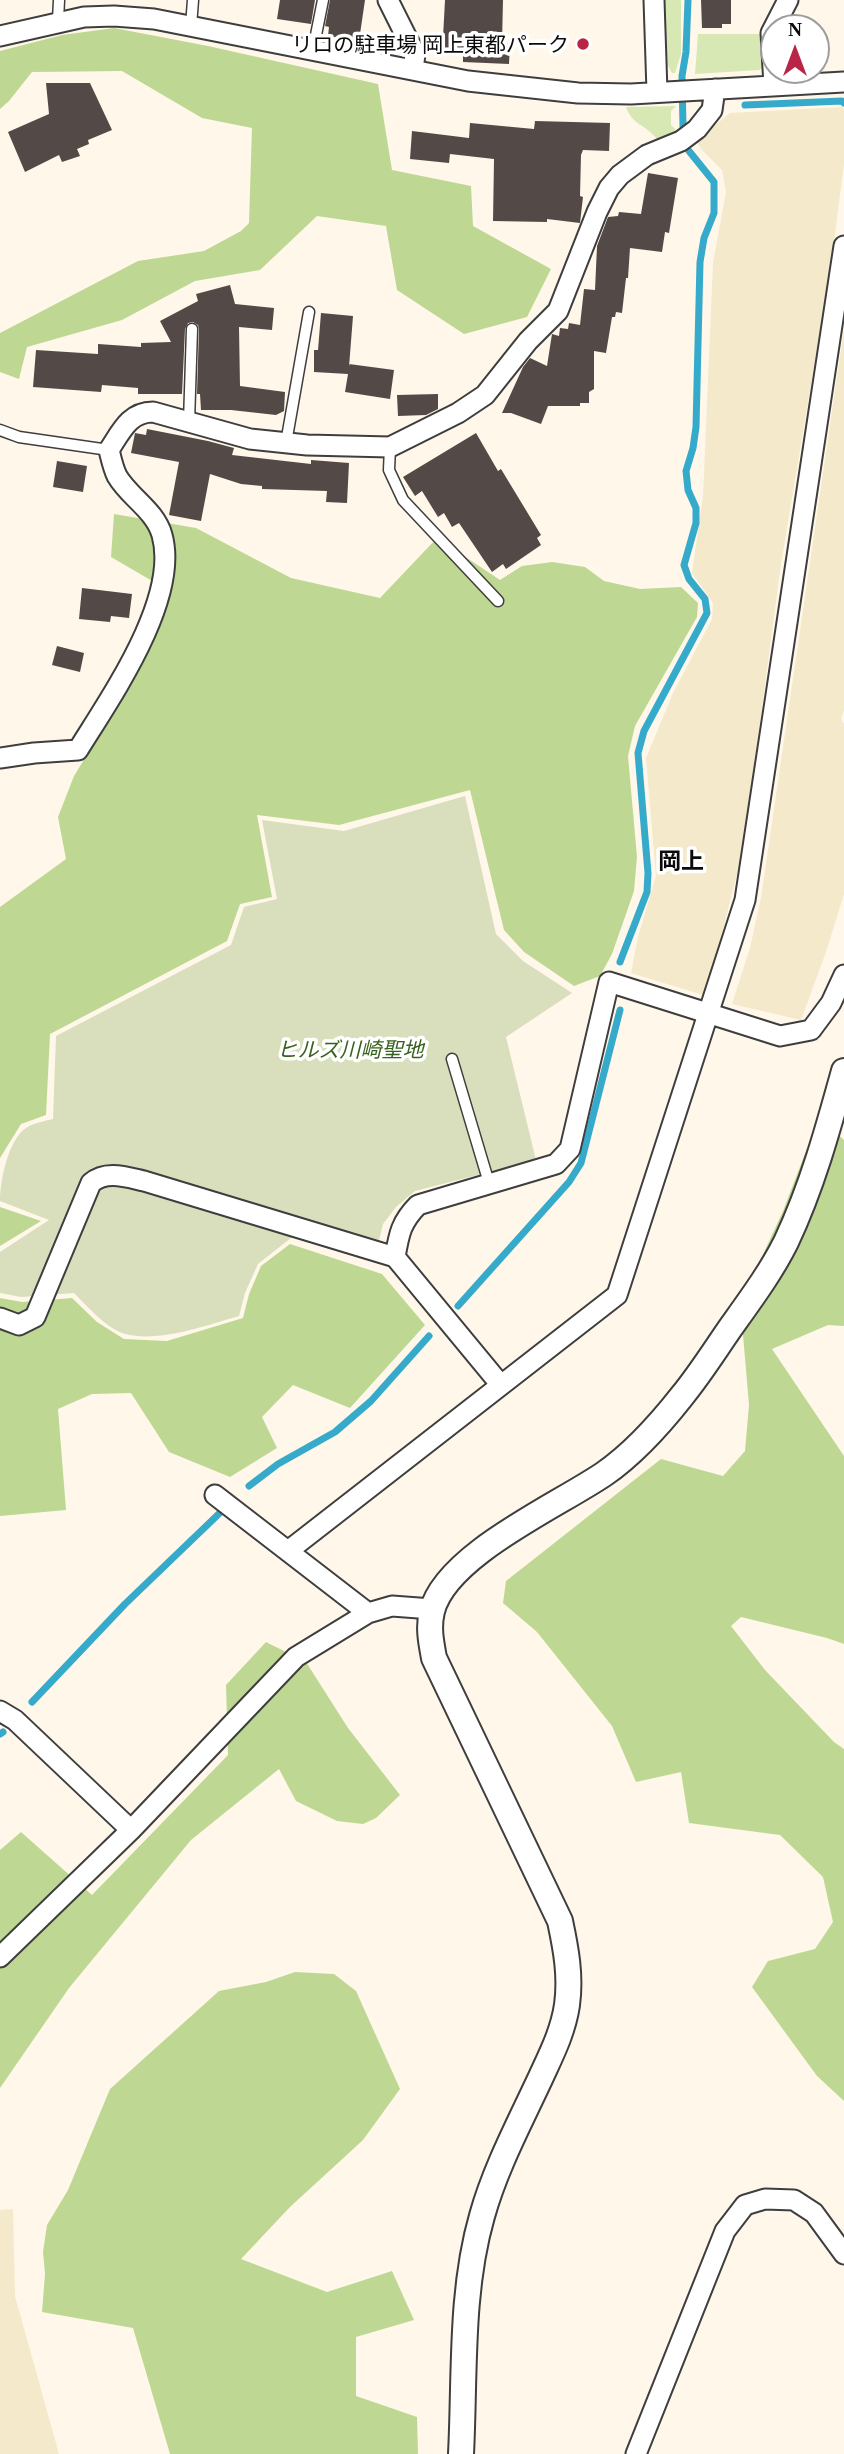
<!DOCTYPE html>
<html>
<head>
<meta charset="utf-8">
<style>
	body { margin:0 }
	#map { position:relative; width:844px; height:2454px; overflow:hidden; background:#fff7e9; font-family:Georgia,serif }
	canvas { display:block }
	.north { position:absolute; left:760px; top:14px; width:70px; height:70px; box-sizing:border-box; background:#fff; border:2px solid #9d9d9d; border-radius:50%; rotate:0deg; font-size:19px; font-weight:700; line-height:28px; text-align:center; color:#0b0b0b }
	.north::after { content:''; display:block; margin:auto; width:24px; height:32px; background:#b82546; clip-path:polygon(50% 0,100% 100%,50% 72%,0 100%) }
</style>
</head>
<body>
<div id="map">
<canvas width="844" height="2454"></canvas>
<div class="north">N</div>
</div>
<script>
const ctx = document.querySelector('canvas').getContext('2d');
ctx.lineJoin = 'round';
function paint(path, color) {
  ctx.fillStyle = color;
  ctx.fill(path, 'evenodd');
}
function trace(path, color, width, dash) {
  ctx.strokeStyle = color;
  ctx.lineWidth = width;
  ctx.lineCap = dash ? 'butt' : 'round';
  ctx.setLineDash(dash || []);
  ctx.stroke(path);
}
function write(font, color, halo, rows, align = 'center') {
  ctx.font = font + ' Georgia,"Noto Sans JP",serif';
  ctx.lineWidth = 7;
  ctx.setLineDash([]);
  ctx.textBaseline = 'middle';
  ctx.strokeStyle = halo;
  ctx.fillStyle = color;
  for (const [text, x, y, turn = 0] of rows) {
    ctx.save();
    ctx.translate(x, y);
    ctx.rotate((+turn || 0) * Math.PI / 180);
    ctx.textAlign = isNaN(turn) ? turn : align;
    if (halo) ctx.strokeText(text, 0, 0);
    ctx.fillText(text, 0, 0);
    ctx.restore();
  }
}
paint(new Path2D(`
	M 842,107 L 844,110 L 844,164 L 831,264 L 781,564 L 743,850 L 706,996 L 631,973 L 638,937 L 656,876 L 646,758 L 673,693 L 712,619 L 713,603 L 692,573 L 703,496 L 713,263 L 726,192 L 722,170 L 703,151 L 696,141 L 730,113 Z
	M 844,329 L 844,710 L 841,719 L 844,724 L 844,894 L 826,952 L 801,1020 L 732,1004 L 750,948 L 761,898 Z
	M 13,2209 L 15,2296 L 59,2454 L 0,2454 L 0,2210 Z`), '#f4e9ca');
paint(new Path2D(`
	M 664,0 L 681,0 L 681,54 L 675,73 L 672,73 L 667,64 Z
	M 698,34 L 764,34 L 765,63 L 760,70 L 695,74 Z
	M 676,106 L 671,111 L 671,125 L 676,130 L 657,139 C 644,123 633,126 626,107 Z`), '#d8e8b4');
paint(new Path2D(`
	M 114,28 L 208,46 L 378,84 L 392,170 L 471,186 L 473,226 L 551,269 L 527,317 L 464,334 L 397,290 L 386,226 L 317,216 L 260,270 L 195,281 L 122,320 L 27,347 L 19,379 L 0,372 L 0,333 L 138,261 L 204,251 L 241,231 L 249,223 L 252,128 L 202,118 L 122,71 L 32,72 L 9,101 L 0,109 L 0,51 L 62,35 Z
	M 114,514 L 196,528 L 291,578 L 380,598 L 437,538 L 500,580 L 522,566 L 552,562 L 585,567 L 604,581 L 640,589 L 681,587 L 698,603 L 697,617 L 635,726 L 628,756 L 637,857 L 634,891 L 612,954 L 600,976 L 574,986 L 524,952 L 504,930 L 470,790 L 339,825 L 257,815 L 272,897 L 240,904 L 227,941 L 50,1034 L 46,1115 L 21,1124 L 0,1158 L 0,907 L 66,859 L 58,817 L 74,776 L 122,697 L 166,589 L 111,557 Z
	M 819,1117 L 844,1140 L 844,1326 L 828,1325 L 772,1349 L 844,1456 L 844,1644 L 827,1638 L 741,1617 L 731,1626 L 765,1670 L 834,1742 L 844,1749 L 844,2101 L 817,2076 L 752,1987 L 768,1961 L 815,1949 L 833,1922 L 823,1877 L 780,1835 L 689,1823 L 681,1772 L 636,1782 L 612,1726 L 537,1632 L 503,1603 L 506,1581 L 661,1459 L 723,1476 L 745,1451 L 749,1405 L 742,1323 L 754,1274 L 783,1211 Z
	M 0,1207 L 41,1221 L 0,1246 Z
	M 290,1244 L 382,1274 L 425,1325 L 350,1408 L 293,1385 L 262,1417 L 277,1448 L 230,1477 L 169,1452 L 131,1393 L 92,1394 L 58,1409 L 66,1510 L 0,1516 L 0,1298 L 22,1302 L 72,1298 L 97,1322 L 124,1339 L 167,1341 L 243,1318 L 249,1294 L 261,1266 Z
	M 266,1642 L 306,1662 L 348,1728 L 400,1795 L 376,1818 L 363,1824 L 337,1821 L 296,1801 L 279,1769 L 191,1840 L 69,1988 L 0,2088 L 0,1850 L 21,1832 L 92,1895 L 228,1755 L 226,1685 Z
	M 295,1972 L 334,1974 L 356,1991 L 400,2089 L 363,2140 L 290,2207 L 241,2259 L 327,2292 L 392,2271 L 414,2320 L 356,2337 L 356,2396 L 417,2417 L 418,2454 L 170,2454 L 133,2328 L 42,2312 L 45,2274 L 43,2252 L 47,2225 L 68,2190 L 110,2089 L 219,1991 L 266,1982 Z`), '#bed894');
paint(new Path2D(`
	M 465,796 L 496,934 L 523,961 L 572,993 L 506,1037 L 536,1160 L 415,1191 L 396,1207 L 383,1224 L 379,1240 L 310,1223 L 258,1264 L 245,1293 L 239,1316 C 207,1325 159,1343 125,1334 C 107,1329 87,1306 74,1293 L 21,1297 L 0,1293 L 0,1252 L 49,1220 L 0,1201 C 0,1181 8,1140 26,1128 C 33,1123 45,1121 53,1119 L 56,1036 L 231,945 L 244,907 L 277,899 L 262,820 L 344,831 Z`), '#d9dfbc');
trace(new Path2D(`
	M 745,105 L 842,101 L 844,103
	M 683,127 L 682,76 L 686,52 L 688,0
	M 620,962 L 647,892 L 648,873 L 638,753 L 644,731 L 707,613 L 705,599 L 689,579 L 684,565 L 696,523 L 696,508 L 688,490 L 686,471 L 693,448 L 696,427 L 700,262 L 704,238 L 714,213 L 714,182 L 689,151
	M 458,1306 L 569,1182 L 581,1163 L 620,1010
	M 249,1486 L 278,1464 L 335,1432 L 371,1401 L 429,1336
	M 32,1702 L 125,1604 L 226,1507
	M 0,1734 L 3,1732`), '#36aacb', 7);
paint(new Path2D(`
	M 280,0 L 315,0 L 311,24 L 277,19 Z
	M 330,0 L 365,0 L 359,41 L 328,36 L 329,27 L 325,26 Z
	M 445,0 L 503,0 L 502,43 L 510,43 L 509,64 L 463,62 L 463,56 L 442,56 Z
	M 701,0 L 731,0 L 731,24 L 722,24 L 722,28 L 702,28 Z
	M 46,83 L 90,83 L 112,130 L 88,140 L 89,144 L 77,149 L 80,156 L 62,162 L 59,155 L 25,172 L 8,132 L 49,114 Z
	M 535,121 L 610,123 L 609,151 L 583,150 L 581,155 L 580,196 L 583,197 L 580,223 L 547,219 L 547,222 L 493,221 L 494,159 L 450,154 L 449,163 L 410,159 L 412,131 L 469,138 L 470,123 L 534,129 Z
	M 648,173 L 678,178 L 669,233 L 665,232 L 662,252 L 630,248 L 628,278 L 626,278 L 622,313 L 616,312 L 615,317 L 612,317 L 606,353 L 594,351 L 594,389 L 589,392 L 589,403 L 580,403 L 580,406 L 548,406 L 541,424 L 511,413 L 502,413 L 523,367 L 530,358 L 547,366 L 552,334 L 559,336 L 560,328 L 568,329 L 569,323 L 580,325 L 584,289 L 595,290 L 597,246 L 608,217 L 618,216 L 619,212 L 641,214 Z
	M 230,285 L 235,304 L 274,308 L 272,330 L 239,327 L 240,386 L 285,392 L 284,411 L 276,415 L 231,410 L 201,410 L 200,394 L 197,394 L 199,329 L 198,325 L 193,322 L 188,323 L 185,329 L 182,394 L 138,394 L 138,388 L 102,385 L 101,392 L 33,387 L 36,350 L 98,354 L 98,344 L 141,347 L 141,343 L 171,342 L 160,321 L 198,301 L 196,294 Z
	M 321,313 L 353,316 L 349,367 L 349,364 L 394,370 L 390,399 L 345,392 L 348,374 L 314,372 L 314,350 L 318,350 Z
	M 438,394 L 438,409 L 426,415 L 398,416 L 397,395 Z
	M 147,429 L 208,441 L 234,448 L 232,455 L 311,464 L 311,460 L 349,463 L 347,503 L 326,502 L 327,491 L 262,489 L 262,486 L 241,484 L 210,474 L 201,521 L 169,515 L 179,462 L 131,453 L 135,433 L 146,435 Z
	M 476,433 L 498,471 L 501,469 L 541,535 L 537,538 L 541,545 L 506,569 L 503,564 L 492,572 L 459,523 L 452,527 L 444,513 L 438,517 L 422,491 L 415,496 L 403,477 Z
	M 57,461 L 87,466 L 83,492 L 53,487 Z
	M 82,588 L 132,594 L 129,618 L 111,616 L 110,622 L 79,619 Z
	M 57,646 L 84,653 L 80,672 L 52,665 Z`), '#534a47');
const service = new Path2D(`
	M 58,21 L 59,0
	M 191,26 L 193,0
	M 313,50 L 323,0
	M 189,422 L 192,329
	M 0,430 L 19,437 L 109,450
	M 286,443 L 309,312
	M 390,447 L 389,470 L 403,500 L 498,601
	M 452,1059 L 489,1183`);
const minor = new Path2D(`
	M 388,0 L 415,54 L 413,70
	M 654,0 L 657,92
	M 0,36 L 84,17 L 114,16 L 154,19 L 468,81 L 578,93 L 631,94 L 844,82
	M 774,86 L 771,33 L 788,0
	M 0,758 L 34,753 L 78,750 C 110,698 180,599 162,535 C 155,510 129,497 117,476 C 113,468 111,458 109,450 C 121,432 129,412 153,412 L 250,439 L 307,445 L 390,447 L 458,413 L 485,395 L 528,341 L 558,311 L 597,212 L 609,188 L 620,175 L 647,155 L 681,141 L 697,129 L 712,110 L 715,89
	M 0,1318 L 19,1325 L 35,1317 L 91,1183 C 106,1170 126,1177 144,1181 L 395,1257
	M 500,1384 L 395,1257 C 399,1234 401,1222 418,1205 L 556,1164 L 570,1149 L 609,982 L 780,1036 L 811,1030 L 831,1003 L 844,975
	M 215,1495 L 368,1613
	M 288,1551 L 617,1295 L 745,900 L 844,246
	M 0,1711 L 15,1720 L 131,1830
	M 0,1957 L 131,1830 L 296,1657 L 368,1613 L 392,1606 L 432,1609
	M 636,2454 L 725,2231 L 745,2205 L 765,2199 L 794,2200 L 814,2213 L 844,2254`);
const tertiary = new Path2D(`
	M 461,2454 C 465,2376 460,2292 482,2216 C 495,2169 519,2124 540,2079 C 551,2055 563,2032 567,2005 C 571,1976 566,1949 560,1921 L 434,1658 C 431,1642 428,1627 432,1611 C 446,1555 557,1506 604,1474 C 633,1454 660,1424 682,1396 C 700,1374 715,1350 731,1327 C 751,1299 771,1272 786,1242 C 812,1187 828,1129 844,1071`);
trace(service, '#3e3e3e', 13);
trace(minor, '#3e3e3e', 23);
trace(tertiary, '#3e3e3e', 28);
trace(service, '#fff', 10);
trace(minor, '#fff', 19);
trace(tertiary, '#fff', 24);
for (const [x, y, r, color] of [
	[583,44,7,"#b82546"]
]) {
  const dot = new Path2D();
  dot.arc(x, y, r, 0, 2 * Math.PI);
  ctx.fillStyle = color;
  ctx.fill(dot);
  trace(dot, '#fff', 2.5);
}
write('21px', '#0b0b0b', '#fff', [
	["リロの駐車場 岡上東都パーク",569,44]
], 'right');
write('italic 21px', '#37611d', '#fff', [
	["ヒルズ川崎聖地",350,1049]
]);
write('bold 23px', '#0b0b0b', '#fff', [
	["岡上",681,860]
]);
</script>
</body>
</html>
